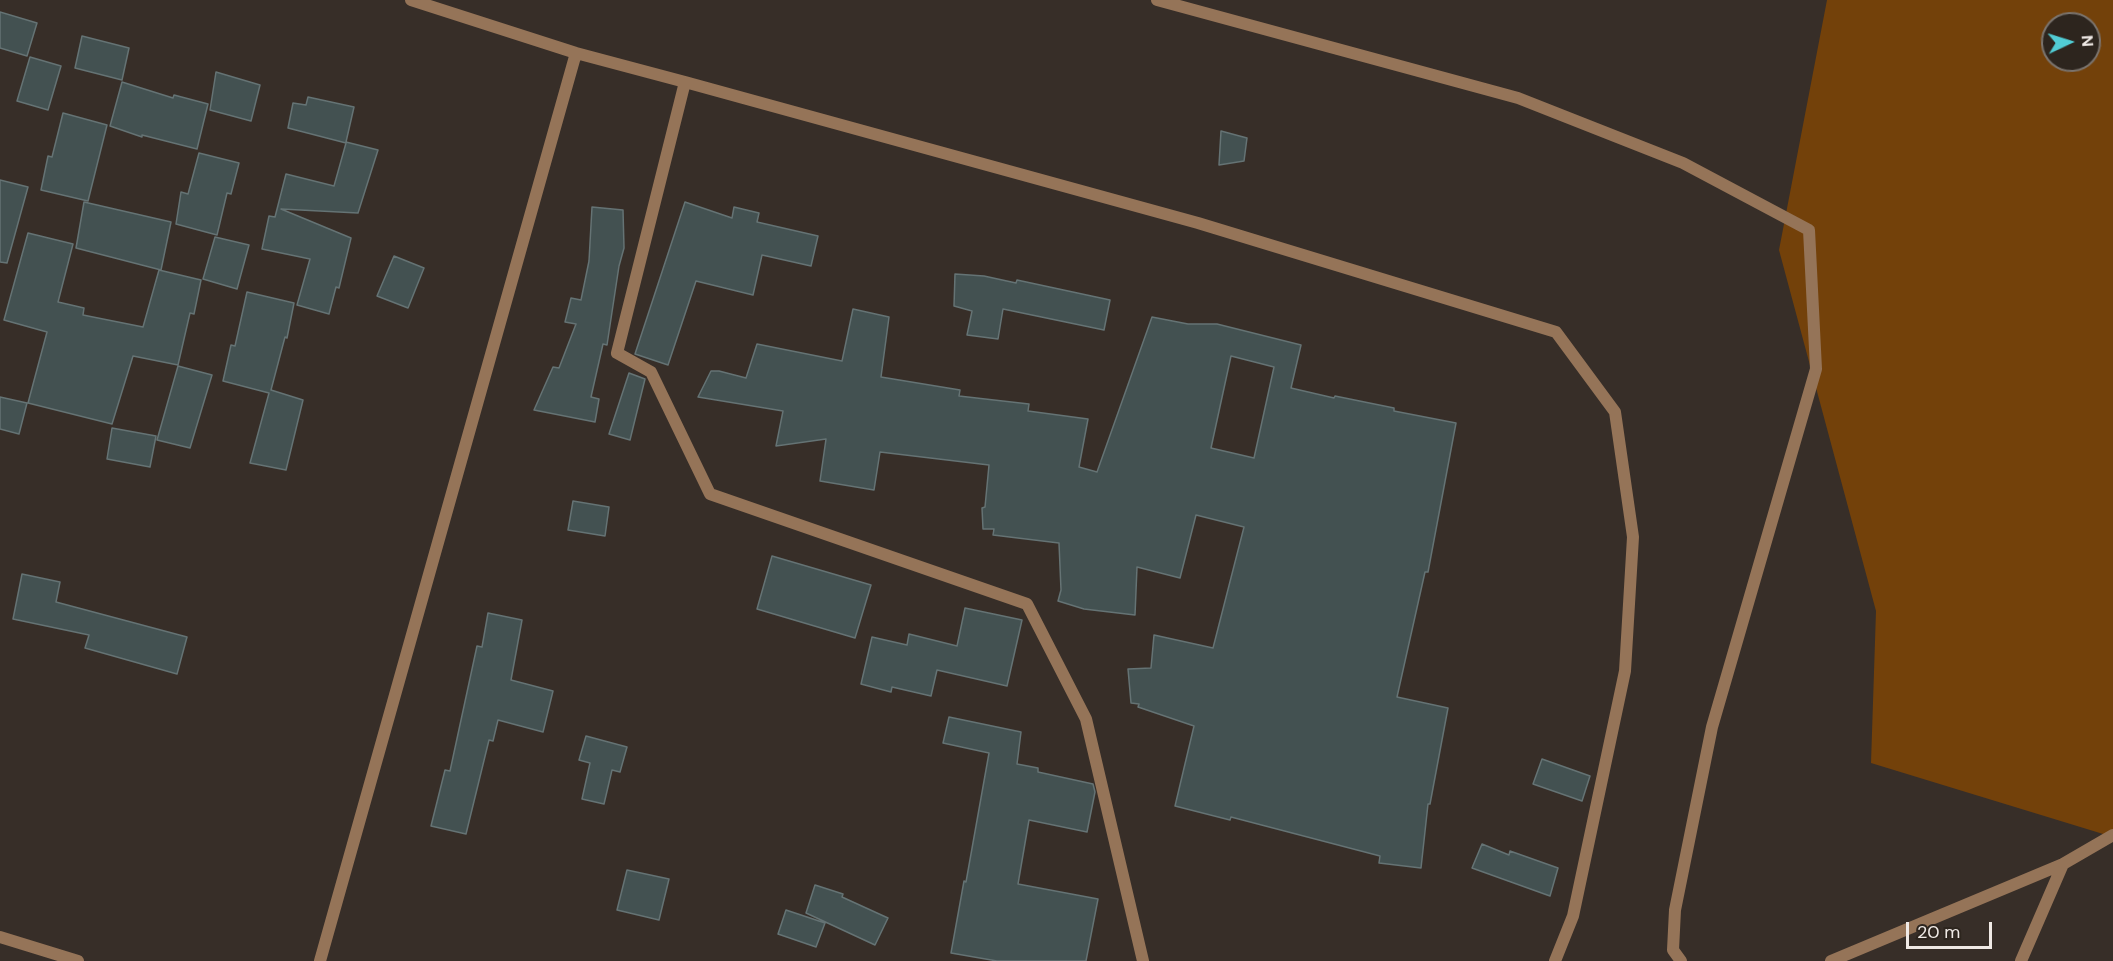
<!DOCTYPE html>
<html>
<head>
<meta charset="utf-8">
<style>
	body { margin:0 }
	#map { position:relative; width:2113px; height:961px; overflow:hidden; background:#372e28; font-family:"DM Sans",sans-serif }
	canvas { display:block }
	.north { position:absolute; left:2041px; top:12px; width:60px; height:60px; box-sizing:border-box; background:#2d251e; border:2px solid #7b746e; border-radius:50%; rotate:86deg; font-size:16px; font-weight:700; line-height:24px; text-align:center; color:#f0eae6 }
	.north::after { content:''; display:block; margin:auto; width:21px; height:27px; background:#51ccd4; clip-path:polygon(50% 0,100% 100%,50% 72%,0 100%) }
	.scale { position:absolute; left:1906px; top:922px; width:86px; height:27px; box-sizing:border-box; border:3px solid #f0eae6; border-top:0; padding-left:8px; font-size:18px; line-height:21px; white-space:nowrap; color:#f0eae6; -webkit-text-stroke:4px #2d251e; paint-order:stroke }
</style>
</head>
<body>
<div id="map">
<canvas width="2113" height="961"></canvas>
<div class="north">N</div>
<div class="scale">20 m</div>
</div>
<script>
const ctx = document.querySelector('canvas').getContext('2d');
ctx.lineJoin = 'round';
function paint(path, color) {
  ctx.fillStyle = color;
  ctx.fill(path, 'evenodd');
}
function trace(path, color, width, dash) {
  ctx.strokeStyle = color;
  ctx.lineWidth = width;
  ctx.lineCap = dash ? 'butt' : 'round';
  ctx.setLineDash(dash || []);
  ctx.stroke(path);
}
paint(new Path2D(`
	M 1827,0 L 2113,0 L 2113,837 L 1871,763 L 1876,611 L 1779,250 ZM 2053,24 L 2089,24 L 2089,60 L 2053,60 Z`), '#73410a');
const building = new Path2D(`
	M 0,12 L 37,23 L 27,56 L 0,48 Z
	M 82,36 L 129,48 L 122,80 L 75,68 Z
	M 30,57 L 61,66 L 48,110 L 17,101 Z
	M 216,72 L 260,85 L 251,121 L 210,110 Z
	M 122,82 L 173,98 L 174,95 L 208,104 L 197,149 L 142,135 L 142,137 L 110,126 Z
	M 308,97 L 354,107 L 346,142 L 378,150 L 358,213 L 281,209 L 351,238 L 339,288 L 336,287 L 329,314 L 297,305 L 310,259 L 262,249 L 269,216 L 275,217 L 286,174 L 334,186 L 346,143 L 288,128 L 293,103 L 306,105 Z
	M 63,113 L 107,125 L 88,201 L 41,190 L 48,156 L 52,157 Z
	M 1221,131 L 1247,138 L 1244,161 L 1219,165 Z
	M 199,153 L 239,163 L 231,194 L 227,193 L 217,235 L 176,224 L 181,192 L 188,194 Z
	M 0,180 L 28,187 L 7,263 L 0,262 Z
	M 84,202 L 171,222 L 161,270 L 76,248 Z
	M 685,202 L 732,218 L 734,207 L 759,213 L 757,222 L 818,236 L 811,266 L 762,255 L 753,295 L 696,281 L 668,365 L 635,354 Z
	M 592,207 L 623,210 L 624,248 L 619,266 L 607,345 L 603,344 L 591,397 L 599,399 L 595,422 L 534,410 L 553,367 L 559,368 L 576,324 L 565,322 L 571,298 L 581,300 L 589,261 Z
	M 28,233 L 73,244 L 58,302 L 84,308 L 83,315 L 143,327 L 159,270 L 201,280 L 194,314 L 190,313 L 178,365 L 133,356 L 112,424 L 28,403 L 47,332 L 4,320 Z
	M 215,237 L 249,245 L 237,289 L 203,279 Z
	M 394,256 L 424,268 L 408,308 L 377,296 Z
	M 955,274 L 984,276 L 1016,283 L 1017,280 L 1110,300 L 1104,330 L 1003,309 L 998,339 L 967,335 L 972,311 L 954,306 Z
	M 247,292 L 294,303 L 287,338 L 285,337 L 271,390 L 303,400 L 286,470 L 250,463 L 269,393 L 223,381 L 231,345 L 235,346 Z
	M 853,309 L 889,317 L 881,377 L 960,390 L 959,396 L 1029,404 L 1028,411 L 1088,419 L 1079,467 L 1097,472 L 1152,317 L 1188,324 L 1217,324 L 1301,345 L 1291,388 L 1334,398 L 1335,396 L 1394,408 L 1394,411 L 1456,423 L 1428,572 L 1425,572 L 1397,697 L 1448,708 L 1430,804 L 1428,804 L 1421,868 L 1379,863 L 1380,856 L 1231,817 L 1230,820 L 1175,806 L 1194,726 L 1138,707 L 1139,704 L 1131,703 L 1128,669 L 1151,668 L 1154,635 L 1213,648 L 1244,527 L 1196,515 L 1180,578 L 1137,567 L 1135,615 L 1084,609 L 1058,601 L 1061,590 L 1059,543 L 993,535 L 994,529 L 983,529 L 982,508 L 985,507 L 989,465 L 880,452 L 874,490 L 820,481 L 826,439 L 776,446 L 783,411 L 698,397 L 711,371 L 719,371 L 746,378 L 757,344 L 842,361 ZM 1231,356 L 1274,367 L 1254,458 L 1211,448 Z
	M 178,366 L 212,375 L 190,448 L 157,440 Z
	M 629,373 L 645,379 L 630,440 L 609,434 Z
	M 0,397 L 27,403 L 19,434 L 0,429 Z
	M 112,428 L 156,436 L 150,467 L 107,459 Z
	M 573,501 L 609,507 L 605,536 L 568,530 Z
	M 772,556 L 871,585 L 855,638 L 757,609 Z
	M 22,574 L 60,582 L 56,602 L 187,637 L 177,674 L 85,648 L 89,635 L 13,619 Z
	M 965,608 L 1022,620 L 1007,686 L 937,670 L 931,696 L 892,687 L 891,692 L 861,684 L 872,637 L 907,645 L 909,634 L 957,646 Z
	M 488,613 L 522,620 L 511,680 L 553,691 L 543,732 L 498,720 L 493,741 L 489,740 L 466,834 L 431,826 L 445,770 L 450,771 L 477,646 L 482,647 Z
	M 949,717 L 1021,732 L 1017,764 L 1038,768 L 1038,772 L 1093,784 L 1095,792 L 1087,832 L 1029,820 L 1018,884 L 1098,899 L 1086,961 L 997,961 L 951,953 L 964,881 L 966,882 L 989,753 L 943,743 Z
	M 586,736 L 627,747 L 620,772 L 612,770 L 604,804 L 582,799 L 590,763 L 579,760 Z
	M 1542,759 L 1590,776 L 1582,801 L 1533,784 Z
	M 1482,844 L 1509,855 L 1510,851 L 1558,868 L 1550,896 L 1472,868 Z
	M 627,870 L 669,879 L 659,920 L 617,910 Z
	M 815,885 L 843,894 L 842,897 L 888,918 L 875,945 L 806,913 Z
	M 786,910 L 825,923 L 816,947 L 778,934 Z`);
paint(building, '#435151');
trace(building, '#657374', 1.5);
trace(new Path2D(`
	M 411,0 L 576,53 L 685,82 L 617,353 L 651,372 L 710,494 L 1027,604 L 1086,719 L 1143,961
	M 1157,0 L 1518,98 L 1683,163 L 1809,230 L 1816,369 L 1712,727 L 1675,910 L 1673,950 L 1681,961
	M 685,82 L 1198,223 L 1556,332 L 1615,412 L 1633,537 L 1625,671 L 1573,916 L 1555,961
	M 0,937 L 78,961
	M 320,961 L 576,53
	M 1831,961 L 2063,864 L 2113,835
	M 2021,961 L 2063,864`), '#957458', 12);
</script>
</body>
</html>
